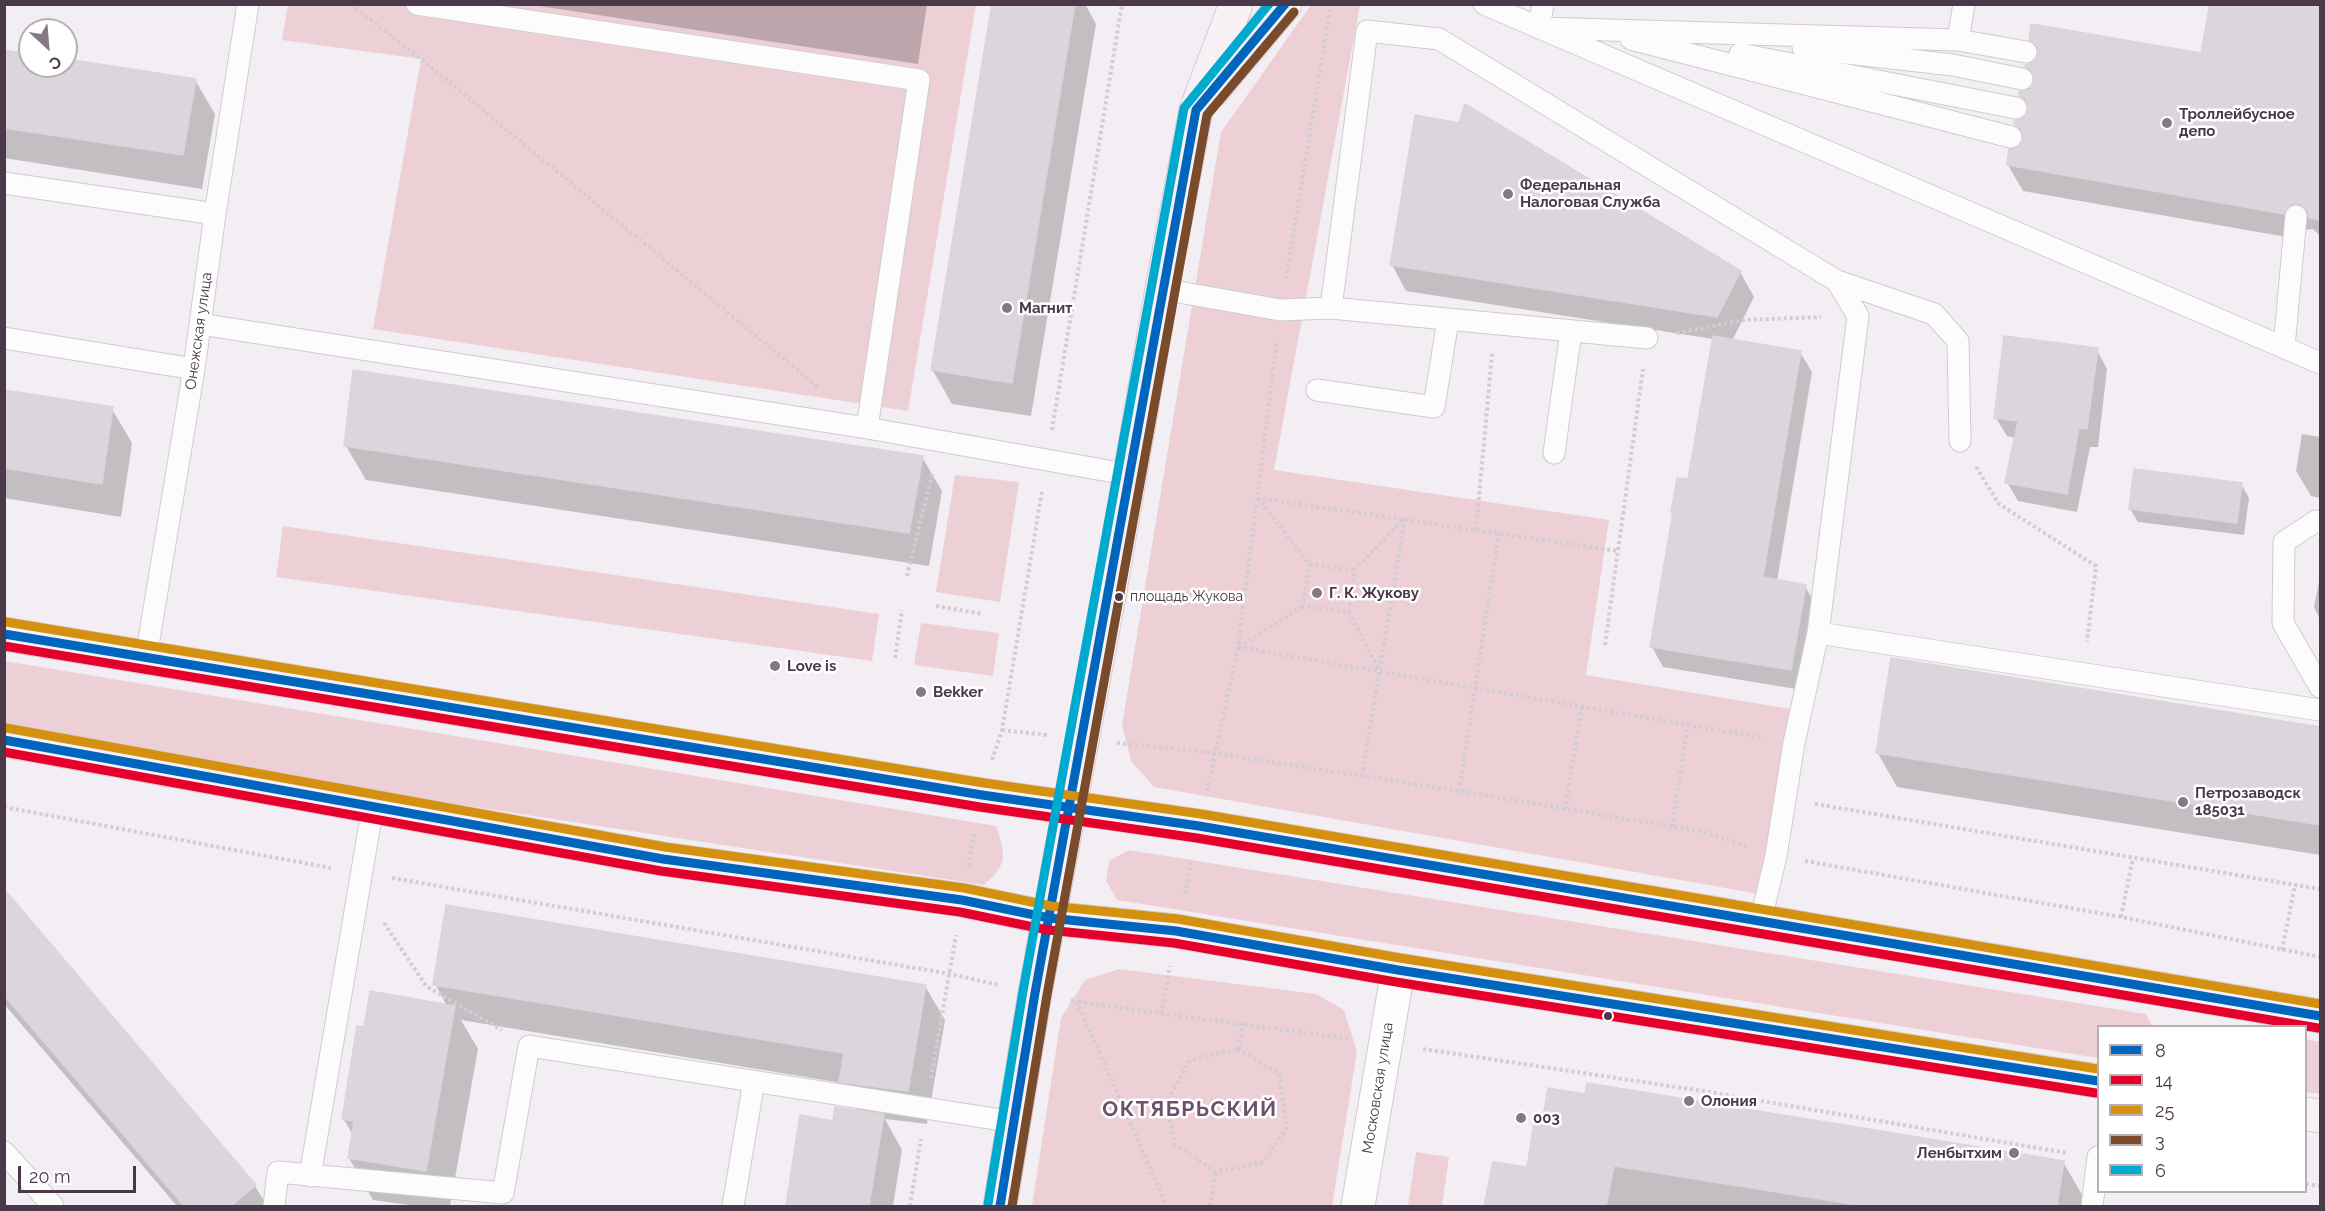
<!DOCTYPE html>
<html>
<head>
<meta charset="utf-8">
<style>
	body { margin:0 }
	#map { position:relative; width:2325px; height:1211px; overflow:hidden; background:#f3eef3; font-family:Raleway,sans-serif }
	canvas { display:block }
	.frame { position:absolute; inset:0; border:6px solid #493949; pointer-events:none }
	.legend { position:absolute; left:2097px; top:1025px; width:210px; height:168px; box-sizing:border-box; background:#fff; border:2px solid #b6b0b6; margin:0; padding:8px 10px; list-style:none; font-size:18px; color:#493949 }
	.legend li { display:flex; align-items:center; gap:12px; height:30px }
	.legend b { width:30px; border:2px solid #b6b0b6 }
	.north { position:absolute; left:18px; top:18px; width:60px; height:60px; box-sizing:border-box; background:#fff; border:2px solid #b6b0b6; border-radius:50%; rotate:154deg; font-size:16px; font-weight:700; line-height:24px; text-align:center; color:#493949 }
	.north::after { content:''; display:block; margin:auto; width:21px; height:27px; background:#847884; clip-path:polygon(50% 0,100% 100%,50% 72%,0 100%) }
	.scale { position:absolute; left:18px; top:1166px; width:118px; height:27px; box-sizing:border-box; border:3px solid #493949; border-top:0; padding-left:8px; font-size:18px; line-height:21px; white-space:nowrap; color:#493949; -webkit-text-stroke:4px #fff; paint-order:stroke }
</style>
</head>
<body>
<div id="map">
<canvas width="2325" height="1211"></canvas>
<div class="frame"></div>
<ul class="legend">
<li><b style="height:8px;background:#0065bd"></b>8</li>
<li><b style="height:8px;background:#e4002b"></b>14</li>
<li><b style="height:8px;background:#d4900f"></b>25</li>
<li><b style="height:8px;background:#7a4b2a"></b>3</li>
<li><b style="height:8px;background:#00a9ce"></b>6</li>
</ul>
<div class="north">С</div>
<div class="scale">20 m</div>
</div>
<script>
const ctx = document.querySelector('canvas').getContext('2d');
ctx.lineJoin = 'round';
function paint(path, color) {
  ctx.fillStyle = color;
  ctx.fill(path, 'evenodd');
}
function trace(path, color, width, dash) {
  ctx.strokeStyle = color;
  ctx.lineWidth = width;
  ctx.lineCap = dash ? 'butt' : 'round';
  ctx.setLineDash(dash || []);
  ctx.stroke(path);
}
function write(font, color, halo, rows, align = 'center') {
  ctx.font = font + ' Raleway,sans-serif';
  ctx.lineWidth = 5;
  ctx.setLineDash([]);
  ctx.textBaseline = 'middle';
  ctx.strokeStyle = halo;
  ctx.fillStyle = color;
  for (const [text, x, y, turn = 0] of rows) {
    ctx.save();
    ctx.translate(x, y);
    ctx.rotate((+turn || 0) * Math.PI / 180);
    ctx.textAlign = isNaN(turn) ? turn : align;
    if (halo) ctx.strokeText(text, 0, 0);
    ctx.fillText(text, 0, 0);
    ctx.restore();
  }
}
paint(new Path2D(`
	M 288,5 L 976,5 L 908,411 L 373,329 L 421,59 L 282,40 Z
	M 1311,5 L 1360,5 L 1274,470 L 1609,520 L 1586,675 L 1791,709 L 1765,895 L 1154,787 L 1131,761 L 1122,725 L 1221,132 Z
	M 955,475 L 1019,482 L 1000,602 L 936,592 Z
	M 283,526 L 879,614 L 872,661 L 276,577 Z
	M 921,623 L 999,633 L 993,676 L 914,665 Z
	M 4,661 L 996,826 C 1006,854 1008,865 984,885 L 5,735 Z
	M 1129,850 L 2146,1014 L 2152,1026 L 2098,1026 L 2098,1058 L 1117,900 L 1106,881 L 1109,861 Z
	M 1119,969 L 1316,994 L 1344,1010 L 1357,1052 L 1332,1206 L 1032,1206 L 1061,1018 L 1085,980 Z
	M 2306,1039 L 2320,1042 L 2320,1094 L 2306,1092 Z
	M 1416,1152 L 1449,1157 L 1442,1206 L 1408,1206 Z`), '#ecd0d6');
paint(new Path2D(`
	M 526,4 L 927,4 L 918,64 Z
	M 993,4 L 1085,4 L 1096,24 L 1031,416 L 952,404 L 932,369 Z
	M 2212,4 L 2320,4 L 2320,236 L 2313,229 L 2305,230 L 2298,239 L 2023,191 L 2008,165 L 2025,141 L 2015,124 L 2026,118 L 2030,111 L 2020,95 L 2032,89 L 2035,83 L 2026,67 L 2036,62 L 2040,56 L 2030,39 L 2203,55 Z
	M 4,51 L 30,55 L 30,66 L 66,66 L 66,61 L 195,80 L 215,114 L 202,189 L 4,158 Z
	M 1392,265 L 1740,272 L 1754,297 L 1732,341 L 1800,352 L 1812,372 L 1777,581 L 1805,586 L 1816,606 L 1802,690 L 1663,667 L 1652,647 L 1674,515 L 1673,512 L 1690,481 L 1713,339 L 1406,291 Z
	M 2097,350 L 2107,369 L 2098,447 L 2090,447 L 2077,512 L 2018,501 L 2007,482 L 2016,438 L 2007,436 L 1996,418 Z
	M 4,392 L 112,409 L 132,443 L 121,517 L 4,498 Z
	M 2302,434 L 2320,437 L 2320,498 L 2311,496 L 2296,471 Z
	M 346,446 L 922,457 L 942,491 L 929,566 L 366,480 Z
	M 2241,484 L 2249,498 L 2244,535 L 2138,522 L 2130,509 Z
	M 2320,576 L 2320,619 L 2314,607 Z
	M 1892,660 L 2320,729 L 2320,855 L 1897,787 L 1877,752 Z
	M 4,891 L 255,1186 L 267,1206 L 177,1206 L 4,1004 Z
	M 435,984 L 925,986 L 945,1020 L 927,1124 L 885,1119 L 902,1150 L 893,1206 L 787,1206 L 802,1117 L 834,1122 L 859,1112 L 842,1083 L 461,1020 L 478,1049 L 450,1206 L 416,1206 L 373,1200 L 349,1158 L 353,1135 L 343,1118 L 365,1029 L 447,1006 Z
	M 1545,1119 L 2063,1162 L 2084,1198 L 2082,1206 L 1485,1206 L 1494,1164 L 1528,1169 Z`), '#0003');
const building = new Path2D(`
	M 992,4 L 1075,4 L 1012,383 L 931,370 Z
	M 2210,4 L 2320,4 L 2320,220 L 2309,218 L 2307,210 L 2298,203 L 2290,205 L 2284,214 L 2007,165 L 2009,149 L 2020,146 L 2023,140 L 2020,128 L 2014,124 L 2014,121 L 2025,117 L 2029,110 L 2025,99 L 2019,96 L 2019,92 L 2031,88 L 2035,81 L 2031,70 L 2024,66 L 2035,61 L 2038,55 L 2038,47 L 2029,40 L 2031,24 L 2201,53 Z
	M 4,50 L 30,54 L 30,66 L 66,66 L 66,59 L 196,79 L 183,155 L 4,128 Z
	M 1465,104 L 1741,271 L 1717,317 L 1390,265 L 1415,115 L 1459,123 Z
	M 1713,336 L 1801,351 L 1763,577 L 1806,585 L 1791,670 L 1650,647 L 1673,512 L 1671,512 L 1677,478 L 1688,479 Z
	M 2004,336 L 2098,348 L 2087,429 L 2079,428 L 2067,494 L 2005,483 L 2018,421 L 1994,418 Z
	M 353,370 L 923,456 L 909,533 L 344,446 Z
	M 4,390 L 113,407 L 102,484 L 4,468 Z
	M 2134,469 L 2242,483 L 2237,523 L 2129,509 Z
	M 1891,658 L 2320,727 L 2320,825 L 1876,753 Z
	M 4,889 L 256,1185 L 231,1206 L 184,1206 L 4,995 Z
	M 446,905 L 926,985 L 908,1091 L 839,1082 L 844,1053 L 433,985 Z
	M 370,991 L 455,1006 L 426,1171 L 348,1158 L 354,1121 L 342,1119 L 357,1026 L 364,1027 Z
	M 1587,1083 L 2064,1161 L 2057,1206 L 1864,1206 L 1614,1166 L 1606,1206 L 1484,1206 L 1493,1162 L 1527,1167 L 1535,1116 L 1543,1117 L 1548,1088 L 1585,1094 Z
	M 835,1107 L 884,1114 L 869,1206 L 786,1206 L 800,1115 L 833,1121 Z`);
paint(building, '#dcd6dc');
trace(building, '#dbd4db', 1.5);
const lane = new Path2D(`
	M 417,4 L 919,80 L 867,428
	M 1484,4 L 2320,363
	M 1543,4 L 1539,28 L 1958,40 L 2026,52
	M 1631,39 L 2011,137
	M 1958,40 L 1964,4
	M 1803,48 L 1953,65 L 2022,79
	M 1740,54 L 2016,108
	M 4,183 L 215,214
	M 1837,281 L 1934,314 L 1958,341 L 1960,441
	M 1162,289 L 1280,310 L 1331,308 L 1647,338
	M 1331,308 L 1367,31 L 1439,39 L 1837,281 L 1858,316 L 1818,633 L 1794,743 L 1776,856 L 1760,923
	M 200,324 L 867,428 L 1131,475
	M 4,338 L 194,369
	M 2284,347 L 2296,216
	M 1317,390 L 1434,407 L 1448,320
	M 1554,453 L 1571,331
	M 2320,522 L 2316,521 L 2284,542 L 2283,623 L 2320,687
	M 1818,633 L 2320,710
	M 146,657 L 194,369 L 215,214 L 248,4
	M 4,1152 L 53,1206
	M 310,1176 L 373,806
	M 274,1206 L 278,1172 L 503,1193 L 529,1046 L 1014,1122
	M 733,1206 L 754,1081
	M 2092,1206 L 2098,1157`);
const street = new Path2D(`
	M 1358,1206 L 1398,970`);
const secondary = new Path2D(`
	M 1213,90 L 1285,4
	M 4,634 L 982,795 L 1199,826 L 2320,1016
	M 4,740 L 663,859 L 962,900 L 1049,918 L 1176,931 L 1398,970 L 2098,1081
	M 2306,1114 L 2320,1116
	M 1000,1206 L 1035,993 L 1109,596 L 1162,289 L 1196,110 L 1236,4`);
trace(lane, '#d1cbd1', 23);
trace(street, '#d1cbd1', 35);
trace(secondary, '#d8cad6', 35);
trace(new Path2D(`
	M 351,4 L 421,59 L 819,388
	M 1286,279 L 1331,4
	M 1677,333 L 1744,320 L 1821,317
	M 1052,430 L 1122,4
	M 1976,467 L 1999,504 L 2096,566 L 2087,642
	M 1257,498 L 1618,551
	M 1258,498 L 1309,564 L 1354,570 L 1349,612 L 1303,606 L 1309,564
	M 1476,530 L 1492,354
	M 1354,570 L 1404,519
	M 907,576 L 933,471
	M 936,606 L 983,614
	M 1349,612 L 1379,670
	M 1605,645 L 1643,369
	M 1238,647 L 1764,738
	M 1239,647 L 1303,606
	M 895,658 L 902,610
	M 1002,730 L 1047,735
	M 1117,743 L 1214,753 L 1459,791 L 1704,832 L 1746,846
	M 992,760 L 1002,730 L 1042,491
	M 1362,776 L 1405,519
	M 1207,791 L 1238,647 L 1277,340
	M 1459,791 L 1499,533
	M 1815,804 L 2320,889
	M 4,807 L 331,868
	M 1565,810 L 1582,706
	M 1672,827 L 1688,724
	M 1805,861 L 2121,917 L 2320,957
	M 968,866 L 975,832
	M 392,878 L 950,974 L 999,985
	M 1185,894 L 1191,863
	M 2121,917 L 2133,858
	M 384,923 L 426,986 L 502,1030
	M 2282,950 L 2295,885
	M 1071,1000 L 1077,1002 L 1167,1206
	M 1078,1002 L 1350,1039
	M 1161,1014 L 1170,966
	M 1238,1049 L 1279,1074 L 1287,1128 L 1263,1162 L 1216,1172 L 1175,1144 L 1166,1103 L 1190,1060 Z
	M 1238,1049 L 1243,1024
	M 1423,1049 L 1703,1091 L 2067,1153
	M 931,1078 L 956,935
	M 2306,1184 L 2320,1186
	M 910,1206 L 921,1139
	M 1210,1206 L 1216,1172`), '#d3ccd3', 4, [3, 3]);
trace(lane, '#fdfcfd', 21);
trace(street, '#fdfcfd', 33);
trace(secondary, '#f7f1f6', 33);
trace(new Path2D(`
	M 4,634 L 982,795 L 1199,826 L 2320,1016
	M 4,740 L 663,859 L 962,900 L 1049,918 L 1176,931 L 1398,970 L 2098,1081
	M 1000,1206 L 1035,993 L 1196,110 L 1285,4`), '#0065bd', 9);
trace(new Path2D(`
	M 4,646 L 980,807 L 1197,838 L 2318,1028
	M 4,752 L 661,871 L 960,912 L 1048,930 L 1174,943 L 1396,982 L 2096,1093`), '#e4002b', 9);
trace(new Path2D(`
	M 6,622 L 984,783 L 1201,814 L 2320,1004
	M 6,728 L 665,847 L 964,888 L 1051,906 L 1178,919 L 1400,958 L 2098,1069`), '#d4900f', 9);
trace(new Path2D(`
	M 1012,1206 L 1047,995 L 1207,115 L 1294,12`), '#7a4b2a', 9);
trace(new Path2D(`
	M 988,1204 L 1023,991 L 1184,108 L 1269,4`), '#00a9ce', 9);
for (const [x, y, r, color] of [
	[2167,123,6,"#847884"],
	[1508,194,6,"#847884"],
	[1007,308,6,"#847884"],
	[1317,593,6,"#847884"],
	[1119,597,5,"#493949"],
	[775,666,6,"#847884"],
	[921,692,6,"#847884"],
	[2183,802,6,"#847884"],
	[1608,1016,5,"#493949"],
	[1689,1101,6,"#847884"],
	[1521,1118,6,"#847884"],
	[2014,1153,6,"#847884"]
]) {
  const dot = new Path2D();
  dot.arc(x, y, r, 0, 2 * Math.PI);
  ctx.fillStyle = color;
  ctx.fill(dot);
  trace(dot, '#fff', 2);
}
write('14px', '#493949', '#fff', [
	["площадь Жукова",1130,597]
], 'left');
write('bold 15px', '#493949', '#fff', [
	["Троллейбусное",2179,114],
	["депо",2179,131],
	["Федеральная",1520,185],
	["Налоговая Служба",1520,202],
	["Магнит",1019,308],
	["Г. К. Жукову",1329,593],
	["Love is",787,666],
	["Bekker",933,692],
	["Петрозаводск",2195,793],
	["185031",2195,810],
	["Олония",1701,1101],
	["003",1533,1118],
	["Ленбытхим",2002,1153,"right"]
], 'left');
write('15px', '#493949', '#fff', [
	["Онежская улица",199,331,-82],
	["Московская улица",1378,1088,-81]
]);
ctx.letterSpacing = '1.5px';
write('bold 21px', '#6b516c', '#fff', [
	["ОКТЯБРЬСКИЙ",1190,1110]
]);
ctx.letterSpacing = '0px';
</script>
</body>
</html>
